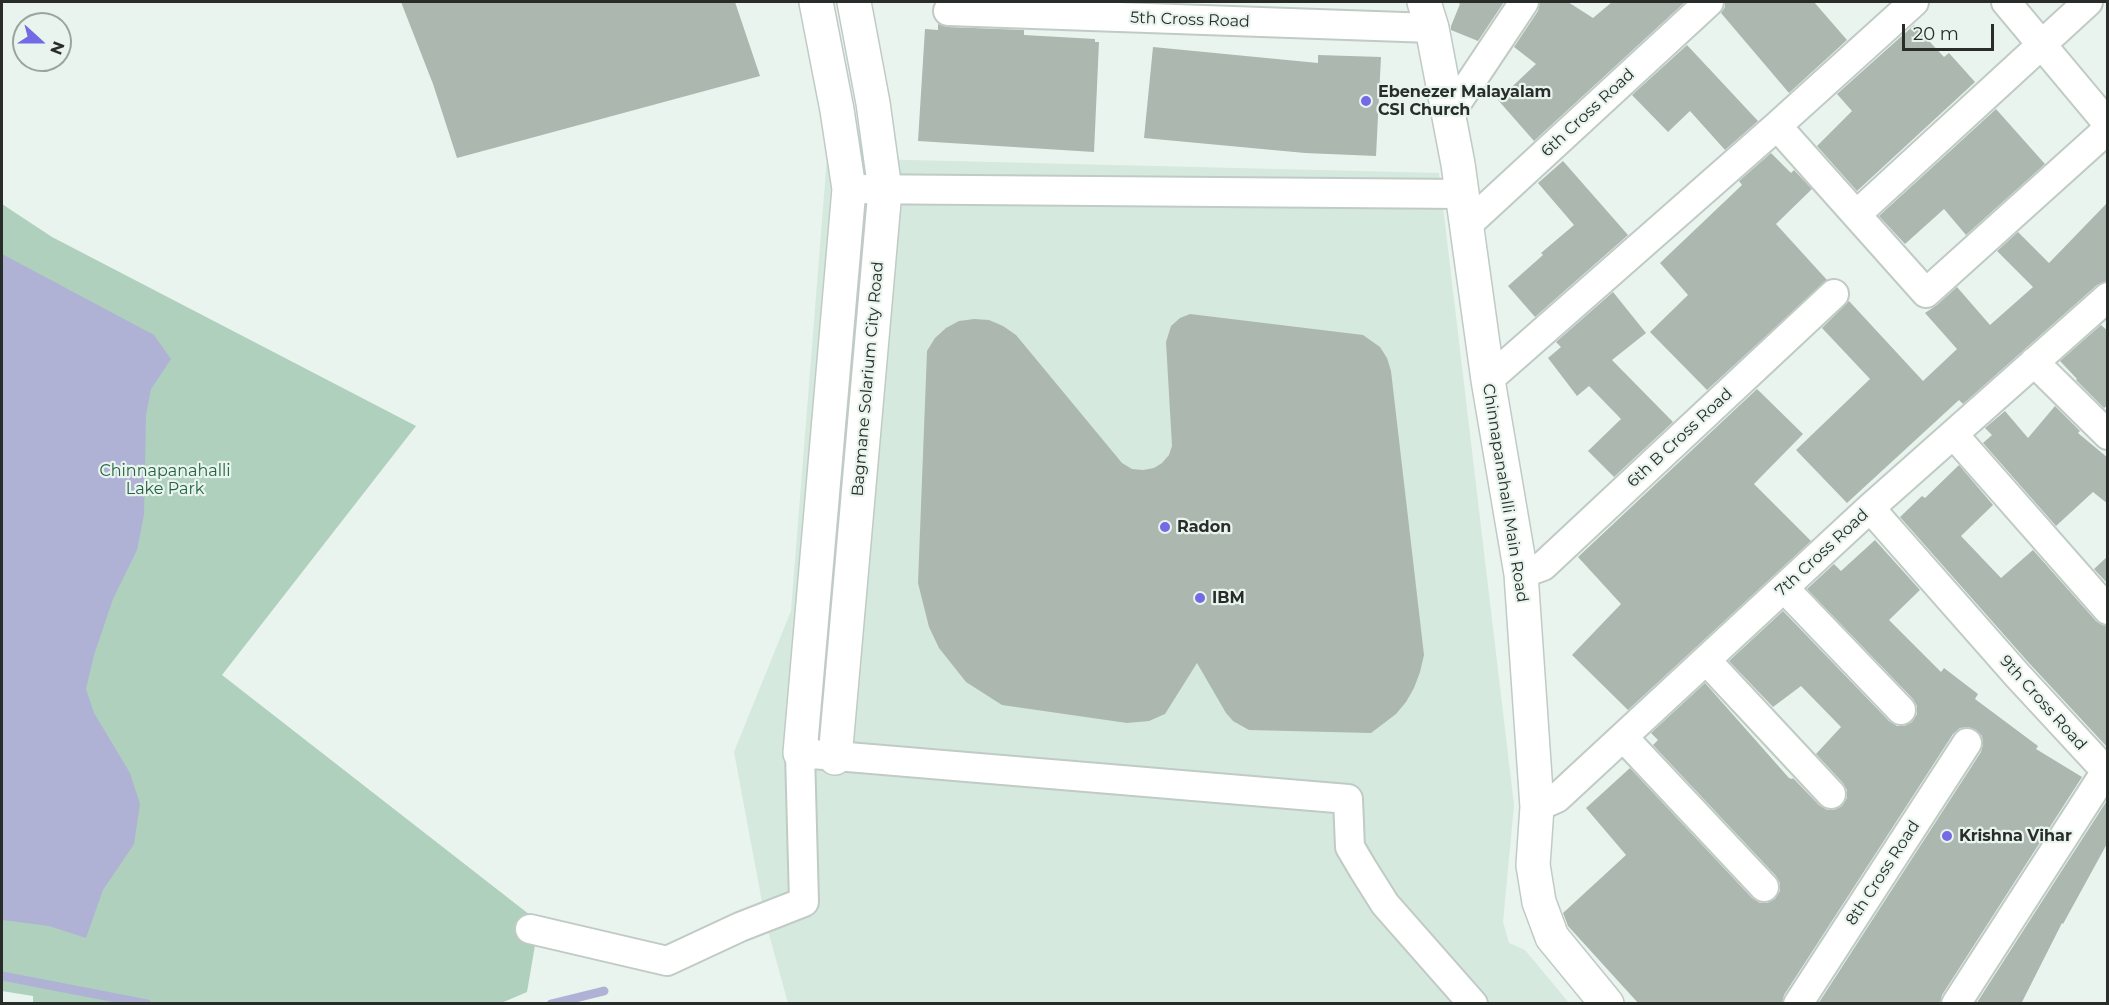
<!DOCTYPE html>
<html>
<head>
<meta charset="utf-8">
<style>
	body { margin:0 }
	#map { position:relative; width:2109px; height:1005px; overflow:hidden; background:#e8f4ed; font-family:Montserrat,sans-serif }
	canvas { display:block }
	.frame { position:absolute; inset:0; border:3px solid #282d2a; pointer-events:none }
	.north { position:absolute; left:12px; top:12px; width:60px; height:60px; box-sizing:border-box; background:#e8f4ed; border:2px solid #9ba49f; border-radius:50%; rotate:111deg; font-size:16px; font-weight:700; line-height:24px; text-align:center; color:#282d2a }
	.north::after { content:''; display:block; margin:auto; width:21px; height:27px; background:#736ae5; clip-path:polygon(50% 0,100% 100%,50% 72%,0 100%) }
	.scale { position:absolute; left:1902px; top:24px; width:92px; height:27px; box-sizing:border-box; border:3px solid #282d2a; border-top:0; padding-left:8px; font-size:18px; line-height:21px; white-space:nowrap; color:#282d2a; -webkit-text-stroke:4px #e8f4ed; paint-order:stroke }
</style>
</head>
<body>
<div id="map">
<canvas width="2109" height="1005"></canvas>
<div class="frame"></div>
<div class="north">N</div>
<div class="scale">20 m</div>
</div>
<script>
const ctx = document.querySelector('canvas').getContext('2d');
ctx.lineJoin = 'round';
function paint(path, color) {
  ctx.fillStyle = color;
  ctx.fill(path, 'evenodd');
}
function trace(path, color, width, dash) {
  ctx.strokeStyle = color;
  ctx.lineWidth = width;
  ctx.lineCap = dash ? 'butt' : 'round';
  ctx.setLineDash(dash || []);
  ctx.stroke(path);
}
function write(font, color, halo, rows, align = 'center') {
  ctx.font = font + ' Montserrat,sans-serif';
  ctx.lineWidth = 4.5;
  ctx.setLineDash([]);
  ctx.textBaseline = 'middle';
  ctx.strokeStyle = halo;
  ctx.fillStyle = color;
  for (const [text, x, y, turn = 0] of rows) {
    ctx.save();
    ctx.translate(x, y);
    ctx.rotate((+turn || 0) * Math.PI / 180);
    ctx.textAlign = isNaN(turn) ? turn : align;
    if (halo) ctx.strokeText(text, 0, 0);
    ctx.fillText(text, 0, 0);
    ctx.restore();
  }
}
paint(new Path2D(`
	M 827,158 L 1439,173 L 1514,805 L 1503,922 L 1509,943 L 1525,950 L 1569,1003 L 788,1003 L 766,923 L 734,752 L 791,611 Z`), '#d5e9de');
paint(new Path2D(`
	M 2,204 L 52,237 L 416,426 L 222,675 L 539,922 L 527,992 L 499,1004 L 33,1004 L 33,996 L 2,991 Z`), '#aed0bd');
paint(new Path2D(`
	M 2,254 L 154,335 L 171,359 L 151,389 L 146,415 L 144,515 L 137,550 L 113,599 L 94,655 L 86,689 L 94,713 L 130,773 L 140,804 L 134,844 L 103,890 L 86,938 L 49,926 L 2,920 Z`), '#b0b2d5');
trace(new Path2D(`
	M 2,976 L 147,1004
	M 551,1004 L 604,991`), '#b0b2d5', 9);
paint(new Path2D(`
	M 401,2 L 735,2 L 760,76 L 457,158 L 433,84 Z
	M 1457,2 L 1504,2 L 1478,41 L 1451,30 L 1451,26 L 1460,4 Z
	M 1540,2 L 1568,2 L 1593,18 L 1612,2 L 1685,2 L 1534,141 L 1498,100 L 1536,64 L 1514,47 L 1538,11 Z
	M 1725,2 L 1814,2 L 1847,40 L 1789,93 L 1721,13 L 1725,7 Z
	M 938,24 L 947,27 L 1024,30 L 1024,35 L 1095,39 L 1095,42 L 1099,42 L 1094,152 L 918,141 L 925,29 L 938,30 Z
	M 1914,25 L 1944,57 L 1949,53 L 1975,82 L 1857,191 L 1817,146 L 1852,111 L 1837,94 Z
	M 1687,45 L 1758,121 L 1725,150 L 1690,111 L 1668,132 L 1632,95 Z
	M 1153,47 L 1318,63 L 1318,55 L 1381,57 L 1376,156 L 1305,153 L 1144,138 Z
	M 1996,109 L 2045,164 L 1966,235 L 1944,209 L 1905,244 L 1879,216 Z
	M 1771,153 L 1791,173 L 1794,170 L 1812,189 L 1776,224 L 1827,280 L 1707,390 L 1650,332 L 1688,295 L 1660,263 L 1742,185 L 1739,181 Z
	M 1563,161 L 1628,235 L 1535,317 L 1508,286 L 1543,255 L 1541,253 L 1574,225 L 1538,183 Z
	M 2108,202 L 2108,281 L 2097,285 L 1963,404 L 1959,400 L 1847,503 L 1796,450 L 1870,379 L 1822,328 L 1849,301 L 1923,381 L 1957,349 L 1925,313 L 1937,305 L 1957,287 L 1990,325 L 2033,287 L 1997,251 L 2018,232 L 2049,263 Z
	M 1613,292 L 1646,333 L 1612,360 L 1673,422 L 1614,477 L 1588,451 L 1621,419 L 1589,386 L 1577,396 L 1548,358 L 1561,347 L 1556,342 Z
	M 1190,314 L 1363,335 L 1380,347 L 1387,358 L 1391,371 L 1424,655 L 1420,672 L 1414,688 L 1406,702 L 1396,714 L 1371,733 L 1249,730 L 1233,721 L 1226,713 L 1197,663 L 1165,714 L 1149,721 L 1127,723 L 1002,705 L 966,682 L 939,648 L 929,627 L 918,583 L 927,351 L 935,338 L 946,328 L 959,321 L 974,319 L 989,320 L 1003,326 L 1016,335 L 1122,463 L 1132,469 L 1143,470 L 1154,468 L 1162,463 L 1169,455 L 1172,446 L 1166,342 L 1171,326 L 1180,318 Z
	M 2101,325 L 2108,331 L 2108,405 L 2104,408 L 2076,380 L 2077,379 L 2060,361 Z
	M 1757,389 L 1803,434 L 1754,484 L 1811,541 L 1628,710 L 1572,655 L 1621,604 L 1578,557 Z
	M 2055,406 L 2080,431 L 2078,433 L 2108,458 L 2108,504 L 2093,492 L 2056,526 L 1983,443 L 1992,435 L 1985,428 L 2005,411 L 2028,438 Z
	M 1959,465 L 1993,505 L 1961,536 L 2001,578 L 2033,550 L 2096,621 L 2102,625 L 2108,626 L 2108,748 L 2029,663 L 1900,517 L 1922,496 L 1925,498 Z
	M 1875,540 L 1920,590 L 1889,620 L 1941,672 L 1944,668 L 1978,694 L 1975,699 L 2038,746 L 2036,749 L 2082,777 L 1942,995 L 1940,1004 L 1818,1004 L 1981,752 L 1983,744 L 1982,736 L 1976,730 L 1968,727 L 1960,728 L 1953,734 L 1784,995 L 1782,1004 L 1639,1004 L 1568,926 L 1563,913 L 1626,855 L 1586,808 L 1630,768 L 1752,898 L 1760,903 L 1767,903 L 1775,899 L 1780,891 L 1780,883 L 1776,876 L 1653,745 L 1658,740 L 1651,733 L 1705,683 L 1789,778 L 1792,779 L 1793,778 L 1819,805 L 1827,810 L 1834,810 L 1842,806 L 1847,798 L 1847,790 L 1843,783 L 1816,754 L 1841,727 L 1801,686 L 1773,707 L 1729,661 L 1783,611 L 1889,721 L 1897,726 L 1904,726 L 1912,722 L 1917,714 L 1917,706 L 1913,699 L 1807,589 L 1834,564 L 1841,571 Z
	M 2108,556 L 2108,584 L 2094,569 Z
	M 2108,799 L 2108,842 L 2063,924 L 2062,923 L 2021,1004 L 1976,1004 Z`), '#acb7b0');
const minor = new Path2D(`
	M 2006,2 L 2108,124
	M 948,11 L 1432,28
	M 1448,116 L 1524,2
	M 1777,126 L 1926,293 L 2108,129
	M 849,189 L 1463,194
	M 1857,214 L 2088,2
	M 1467,225 L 1709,2
	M 2034,362 L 2108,435
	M 1488,380 L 1777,126 L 1914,2
	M 1954,435 L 2108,610
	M 1870,508 L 2018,676 L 2106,771 L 1956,1004
	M 1521,574 L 1543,566 L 1834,294
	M 1784,588 L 1901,710
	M 1706,660 L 1831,794
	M 1624,738 L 1764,887
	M 1537,807 L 1557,798 L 1870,508 L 2108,297
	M 530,929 L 667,961 L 740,927 L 804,902 L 800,753 L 1348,799 L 1350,847 L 1363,869 L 1385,904 L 1473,1004
	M 1798,1004 L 1967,743`);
const tertiary = new Path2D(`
	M 1424,2 L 1432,28 L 1458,164 L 1488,380 L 1521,574 L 1537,807 L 1533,865 L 1539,902 L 1552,937 L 1607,1004
	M 800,753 L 849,189 L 837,110 L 816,2
	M 835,758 L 885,190 L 873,103 L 854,2`);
trace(minor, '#c0cbc5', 32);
trace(tertiary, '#c0cbc5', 36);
trace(minor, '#fff', 28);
trace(tertiary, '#fff', 33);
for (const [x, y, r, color] of [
	[1366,101,6,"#736ae5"],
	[1165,527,6,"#736ae5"],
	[1200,598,6,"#736ae5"],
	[1947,836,6,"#736ae5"]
]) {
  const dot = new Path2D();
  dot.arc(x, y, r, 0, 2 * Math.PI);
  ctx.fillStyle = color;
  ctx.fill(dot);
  trace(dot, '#e8f4ed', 2);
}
write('16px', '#282d2a', '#e8f4ed', [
	["5th Cross Road",1190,20,2],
	["6th Cross Road",1588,113,-43],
	["Bagmane Solarium City Road",868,379,-85],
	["6th B Cross Road",1680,438,-43],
	["Chinnapanahalli Main Road",1505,493,81],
	["7th Cross Road",1822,553,-43],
	["9th Cross Road",2043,703,48],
	["8th Cross Road",1883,873,-57]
]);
write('bold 16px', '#282d2a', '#e8f4ed', [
	["Ebenezer Malayalam",1378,92],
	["CSI Church",1378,110],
	["Radon",1177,527],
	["IBM",1212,598],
	["Krishna Vihar",1959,836]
], 'left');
write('16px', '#256246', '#e8f4ed', [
	["Chinnapanahalli",165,471],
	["Lake Park",165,489]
]);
</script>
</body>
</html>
